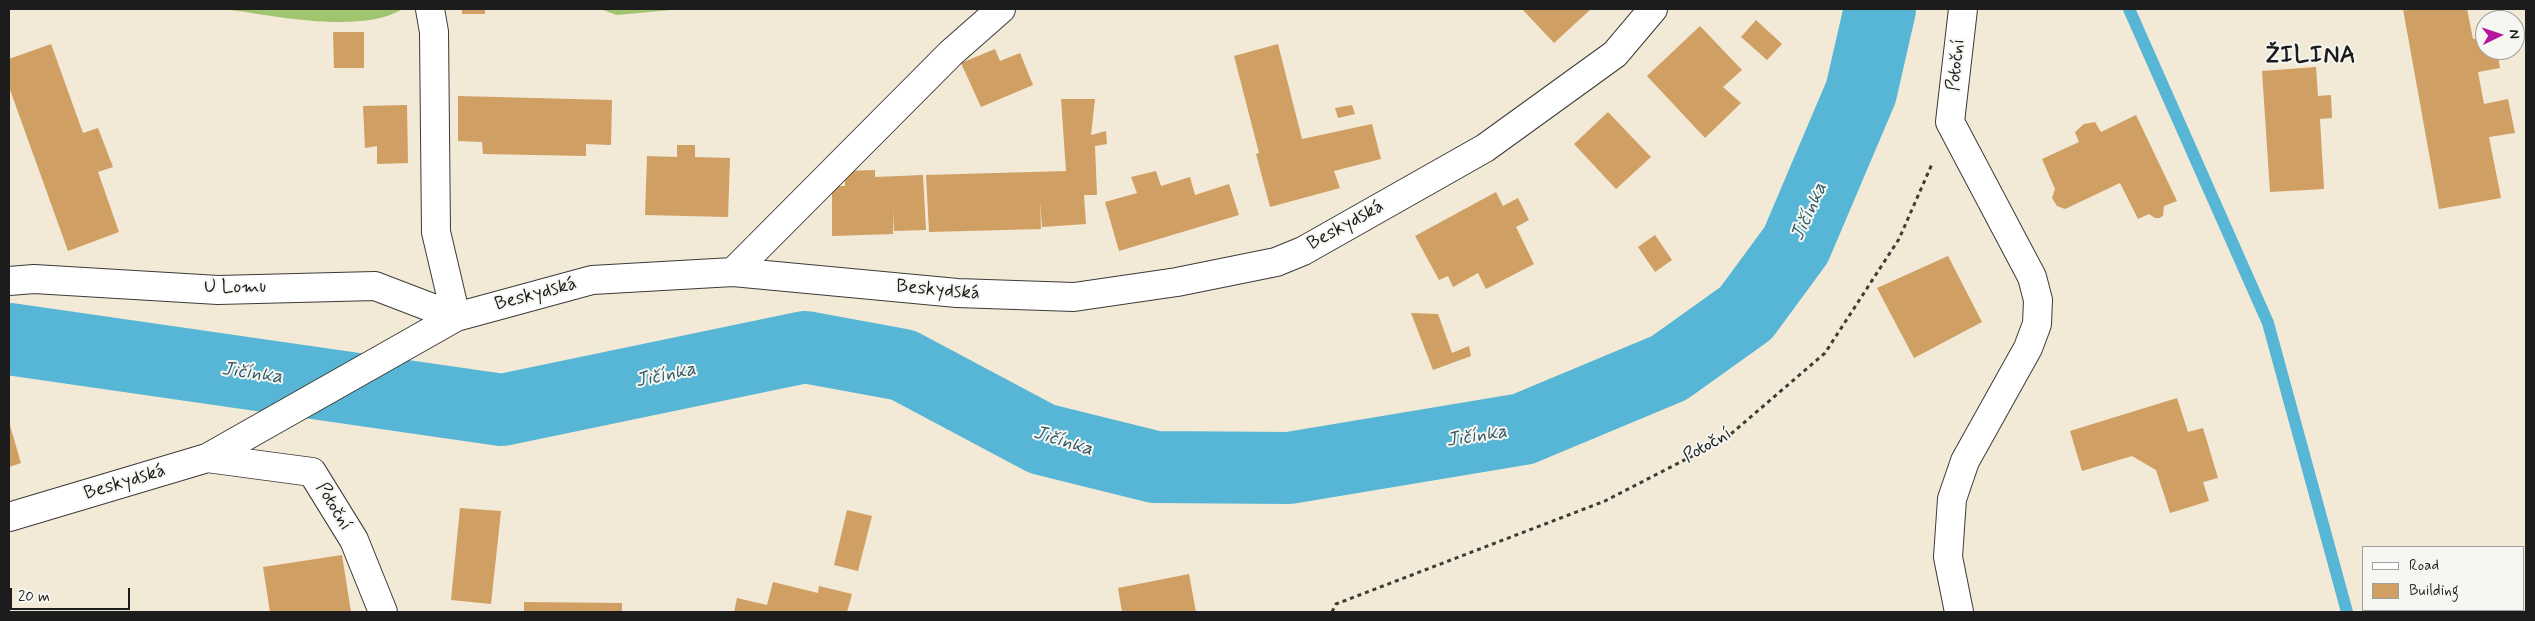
<!DOCTYPE html>
<html>
<head>
<meta charset="utf-8">
<style>
	body { margin:0 }
	#map { position:relative; width:2535px; height:621px; overflow:hidden; background:#f2e9d6; font-family:Mynerve,sans-serif }
	canvas { display:block }
	.frame { position:absolute; inset:0; border:10px solid #1c1c1c; pointer-events:none }
	.legend { position:absolute; left:2362px; top:546px; width:162px; height:65px; box-sizing:border-box; background:#f6f6f2; border:1px solid #9f9f9c; margin:0; padding:6px 9px; list-style:none; font-size:15px; color:#1c1c1c }
	.legend li { display:flex; align-items:center; gap:10px; height:25px }
	.legend b { width:25px; border:1px solid #9f9f9c }
	.north { position:absolute; left:2475px; top:10px; width:50px; height:50px; box-sizing:border-box; background:#f6f6f2; border:1px solid #9f9f9c; border-radius:50%; rotate:86deg; font-size:14px; font-weight:700; line-height:20px; text-align:center; color:#1c1c1c }
	.north::after { content:''; display:block; margin:auto; width:18px; height:22px; background:#b5179e; clip-path:polygon(50% 0,100% 100%,50% 72%,0 100%) }
	.scale { position:absolute; left:10px; top:588px; width:120px; height:22px; box-sizing:border-box; border:2px solid #1c1c1c; border-top:0; padding-left:6px; font-size:15px; line-height:18px; white-space:nowrap; color:#1c1c1c; -webkit-text-stroke:4px #f6f6f2; paint-order:stroke }
</style>
</head>
<body>
<div id="map">
<canvas width="2535" height="621"></canvas>
<div class="frame"></div>
<ul class="legend">
<li><b style="height:6px;background:#fff"></b>Road</li>
<li><b style="height:14px;background:#d09f63"></b>Building</li>
</ul>
<div class="north">N</div>
<div class="scale">20 m</div>
</div>
<script>
const ctx = document.querySelector('canvas').getContext('2d');
ctx.lineJoin = 'round';
function paint(path, color) {
  ctx.fillStyle = color;
  ctx.fill(path, 'evenodd');
}
function trace(path, color, width, dash) {
  ctx.strokeStyle = color;
  ctx.lineWidth = width;
  ctx.lineCap = dash ? 'butt' : 'round';
  ctx.setLineDash(dash || []);
  ctx.stroke(path);
}
function write(font, color, halo, rows, align = 'center') {
  ctx.font = font + ' Mynerve,sans-serif';
  ctx.lineWidth = 4;
  ctx.setLineDash([]);
  ctx.textBaseline = 'middle';
  ctx.strokeStyle = halo;
  ctx.fillStyle = color;
  for (const [text, x, y, turn = 0] of rows) {
    ctx.save();
    ctx.translate(x, y);
    ctx.rotate((+turn || 0) * Math.PI / 180);
    ctx.textAlign = isNaN(turn) ? turn : align;
    if (halo) ctx.strokeText(text, 0, 0);
    ctx.fillText(text, 0, 0);
    ctx.restore();
  }
}
paint(new Path2D(`
	M 223,9 L 403,9 C 358,35 273,15 223,9 Z
	M 600,9 L 682,9 L 617,15 Z`), '#a1c46e');
trace(new Path2D(`
	M 2129,9 L 2268,323 L 2347,612`), '#57b6d5', 12);
trace(new Path2D(`
	M 9,339 L 502,410 L 805,347 L 903,365 L 1042,439 L 1155,467 L 1289,468 L 1523,429 L 1669,368 L 1746,313 L 1796,245 L 1861,92 L 1880,9`), '#57b6d5', 72);
paint(new Path2D(`
	M 462,9 L 485,9 L 485,14 L 462,14 Z
	M 1522,9 L 1591,9 L 1554,43 Z
	M 2403,9 L 2467,9 L 2473,39 L 2485,37 L 2485,50 L 2497,50 L 2500,68 L 2478,72 L 2484,104 L 2508,99 L 2515,133 L 2489,137 L 2501,198 L 2439,209 Z
	M 1756,20 L 1782,44 L 1767,60 L 1741,37 Z
	M 1700,26 L 1742,70 L 1723,87 L 1741,103 L 1705,138 L 1647,76 Z
	M 333,32 L 364,32 L 364,68 L 334,68 Z
	M 51,44 L 83,133 L 98,128 L 113,167 L 98,172 L 119,232 L 68,251 L 9,87 L 9,59 Z
	M 1278,44 L 1302,139 L 1372,124 L 1381,159 L 1334,171 L 1340,188 L 1270,207 L 1256,154 L 1259,153 L 1234,56 Z
	M 995,49 L 1000,61 L 1020,53 L 1033,85 L 981,107 L 961,63 Z
	M 2316,67 L 2318,96 L 2331,95 L 2332,118 L 2320,119 L 2324,189 L 2270,192 L 2262,71 Z
	M 458,96 L 612,100 L 611,145 L 586,144 L 586,156 L 483,154 L 482,142 L 458,141 Z
	M 1061,99 L 1095,99 L 1091,135 L 1106,131 L 1107,144 L 1095,146 L 1097,195 L 1084,195 L 1086,224 L 1042,227 L 1040,200 L 1041,229 L 929,232 L 926,175 L 1066,171 Z
	M 407,105 L 408,163 L 377,164 L 377,146 L 365,148 L 363,106 Z
	M 1352,105 L 1355,114 L 1338,118 L 1335,108 Z
	M 1608,112 L 1651,157 L 1616,189 L 1574,144 Z
	M 2136,115 L 2177,201 L 2164,206 L 2163,216 L 2159,218 L 2155,218 L 2149,214 L 2138,219 L 2120,183 L 2065,209 L 2057,206 L 2052,198 L 2055,189 L 2042,159 L 2079,142 L 2075,132 L 2084,124 L 2095,122 L 2101,132 Z
	M 677,145 L 695,145 L 695,157 L 730,158 L 728,217 L 645,215 L 647,156 L 677,157 Z
	M 875,170 L 875,177 L 923,175 L 926,230 L 894,231 L 894,210 L 893,234 L 832,236 L 832,186 L 845,186 L 845,171 Z
	M 1156,171 L 1161,186 L 1190,177 L 1195,195 L 1229,184 L 1239,215 L 1119,251 L 1105,202 L 1137,193 L 1131,177 Z
	M 1496,192 L 1503,206 L 1518,198 L 1529,220 L 1516,227 L 1534,264 L 1486,289 L 1478,273 L 1453,287 L 1448,276 L 1439,280 L 1415,236 Z
	M 1655,235 L 1672,260 L 1655,272 L 1638,247 Z
	M 1948,256 L 1982,322 L 1914,358 L 1877,288 Z
	M 1411,313 L 1438,314 L 1452,353 L 1469,346 L 1471,356 L 1433,370 Z
	M 2177,398 L 2188,432 L 2203,428 L 2218,478 L 2203,482 L 2209,501 L 2170,513 L 2156,470 L 2132,456 L 2082,471 L 2070,431 Z
	M 9,422 L 21,463 L 9,467 Z
	M 460,508 L 501,511 L 491,604 L 451,600 Z
	M 847,510 L 872,516 L 858,571 L 834,565 Z
	M 342,555 L 351,612 L 270,612 L 263,567 Z
	M 1189,574 L 1196,612 L 1122,612 L 1118,588 Z
	M 773,582 L 818,593 L 819,586 L 852,594 L 847,612 L 734,612 L 737,598 L 767,605 Z
	M 524,602 L 622,603 L 622,612 L 524,612 Z`), '#d09f63');
const minor = new Path2D(`
	M 430,9 L 434,32 L 436,232 L 456,317
	M 733,272 L 951,53 L 1001,9
	M 9,281 L 34,279 L 218,290 L 375,286 L 456,317
	M 207,458 L 312,472 L 354,540 L 383,612
	M 9,517 L 207,458 L 456,317 L 592,280 L 733,272 L 957,293 L 1074,297 L 1177,282 L 1276,262 L 1303,251 L 1485,148 L 1615,54 L 1653,9
	M 1959,612 L 1948,557 L 1952,499 L 1965,461 L 2028,348 L 2037,324 L 2038,300 L 2032,277 L 1950,122 L 1963,9`);
trace(minor, '#3c3b38', 30);
trace(new Path2D(`
	M 1332,612 L 1336,604 L 1605,501 L 1725,439 L 1825,353 L 1899,239 L 1932,164`), '#3c3b38', 3, [4, 4]);
trace(minor, '#fff', 28);
write('19px', '#1c1c1c', '#f6f6f2', [
	["Potoční",1957,65,-84],
	["Beskydská",1346,226,-29],
	["U Lomu",235,288],
	["Beskydská",938,291,5],
	["Beskydská",536,295,-15],
	["Potoční",1708,446,-30],
	["Beskydská",125,483,-17],
	["Potoční",333,507,59]
]);
write('italic 20px', '#345a66', '#f6f6f2', [
	["Jičínka",1810,212,-66],
	["Jičínka",252,374,8],
	["Jičínka",666,376,-12],
	["Jičínka",1477,437,-9],
	["Jičínka",1063,442,17]
]);
ctx.letterSpacing = '1px';
write('bold 24px', '#1c1c1c', '#f6f6f2', [
	["ŽILINA",2311,57]
]);
ctx.letterSpacing = '0px';
</script>
</body>
</html>
